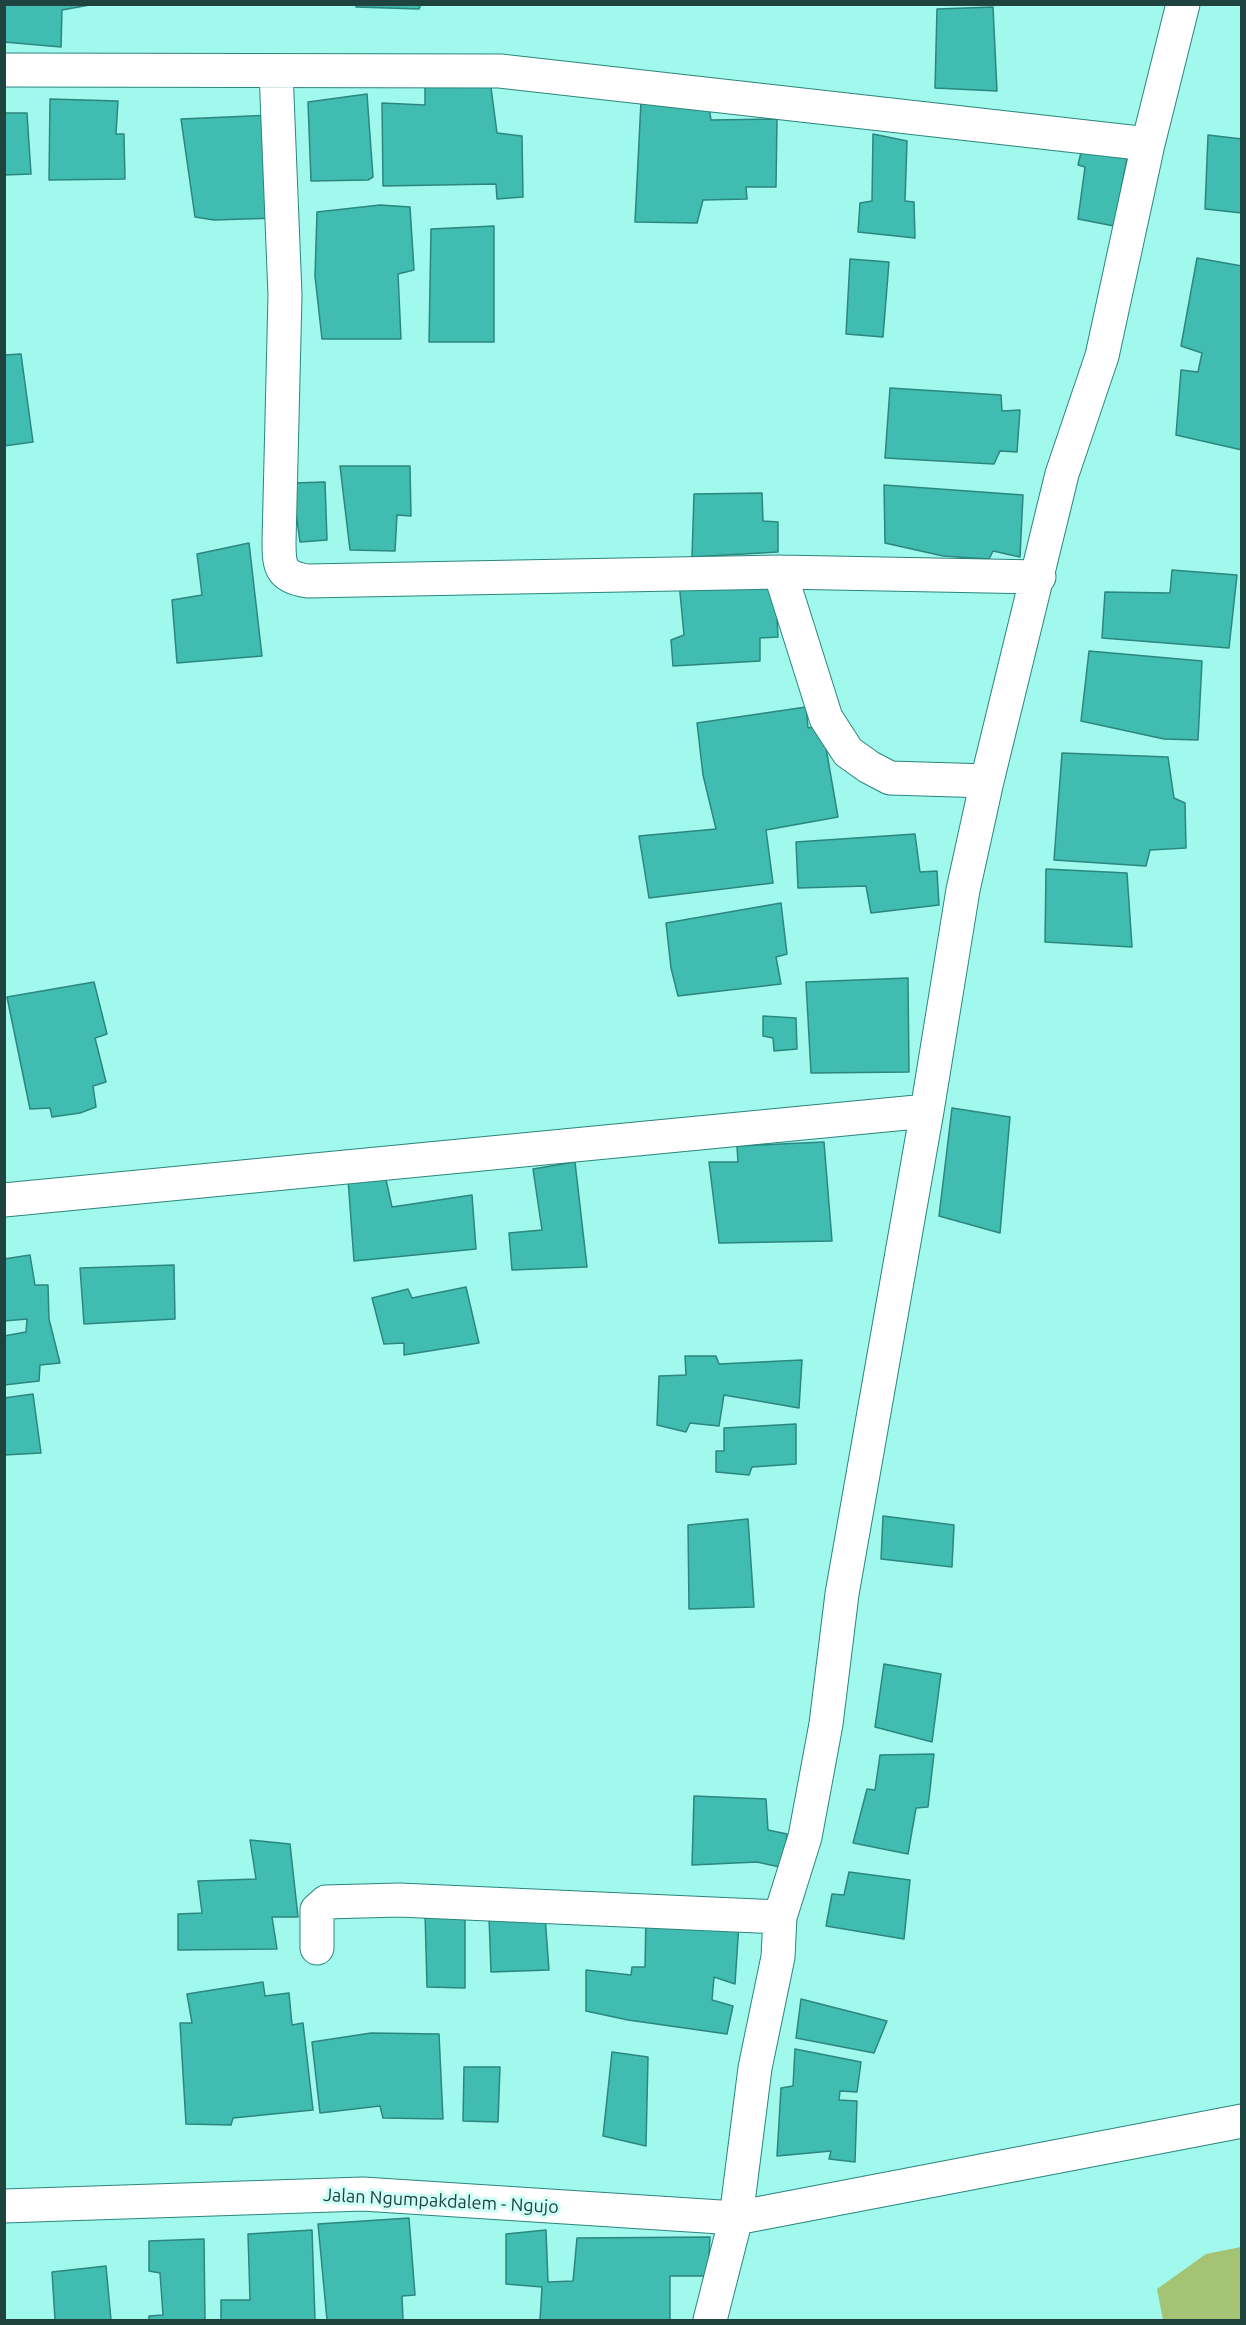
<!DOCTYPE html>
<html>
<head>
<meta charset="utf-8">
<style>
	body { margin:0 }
	#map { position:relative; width:1246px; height:2325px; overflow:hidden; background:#a1f8ed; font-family:Ubuntu,sans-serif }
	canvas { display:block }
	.frame { position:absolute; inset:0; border:6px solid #1f433f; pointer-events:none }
</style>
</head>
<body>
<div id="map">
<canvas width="1246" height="2325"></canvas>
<div class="frame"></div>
</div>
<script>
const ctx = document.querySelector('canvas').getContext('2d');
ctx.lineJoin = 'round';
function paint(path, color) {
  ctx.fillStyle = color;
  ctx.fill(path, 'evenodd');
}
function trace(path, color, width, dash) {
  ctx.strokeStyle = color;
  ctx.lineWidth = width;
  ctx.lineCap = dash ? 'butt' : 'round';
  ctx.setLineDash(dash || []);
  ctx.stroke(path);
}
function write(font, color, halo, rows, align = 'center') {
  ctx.font = font + ' Ubuntu,sans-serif';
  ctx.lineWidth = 6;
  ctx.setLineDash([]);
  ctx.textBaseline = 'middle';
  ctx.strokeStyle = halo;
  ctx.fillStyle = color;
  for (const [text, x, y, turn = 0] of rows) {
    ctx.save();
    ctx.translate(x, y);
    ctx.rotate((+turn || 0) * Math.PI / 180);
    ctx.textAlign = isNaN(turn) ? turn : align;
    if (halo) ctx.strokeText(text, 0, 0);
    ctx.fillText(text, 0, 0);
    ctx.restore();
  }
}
paint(new Path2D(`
	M 1241,2247 L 1241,2320 L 1163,2320 L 1157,2289 L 1206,2254 Z`), '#a5c375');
const building = new Path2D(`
	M 4,4 L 95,4 L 62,10 L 61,47 L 4,42 Z
	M 356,4 L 421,4 L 419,9 L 356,7 Z
	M 993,7 L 997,91 L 935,88 L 937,9 Z
	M 425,80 L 490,80 L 497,133 L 522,136 L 523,197 L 497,199 L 496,184 L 383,186 L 382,103 L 425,105 Z
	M 367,94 L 373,177 L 368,180 L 311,181 L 308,102 Z
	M 50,99 L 118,101 L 116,134 L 124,134 L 125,179 L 49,180 Z
	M 641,101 L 708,101 L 711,120 L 777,119 L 776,187 L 746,187 L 747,199 L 703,200 L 697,223 L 635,222 Z
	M 4,113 L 27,113 L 31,174 L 4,175 Z
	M 273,115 L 277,218 L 214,220 L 195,217 L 181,119 Z
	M 873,134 L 907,141 L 905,201 L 914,202 L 915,238 L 858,232 L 860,203 L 872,201 Z
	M 1208,135 L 1242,139 L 1242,213 L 1205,209 Z
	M 1083,144 L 1128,154 L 1114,226 L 1078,219 L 1085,167 L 1078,165 Z
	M 380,205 L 410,207 L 414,270 L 398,274 L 401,339 L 322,339 L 315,276 L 317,212 Z
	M 494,226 L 494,342 L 429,342 L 431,229 Z
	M 1197,258 L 1242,266 L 1242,450 L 1176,435 L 1181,370 L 1198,372 L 1202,353 L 1181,346 Z
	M 850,259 L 889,262 L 883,337 L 846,334 Z
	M 21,354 L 33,442 L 4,446 L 4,355 Z
	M 890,388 L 1001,395 L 1002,411 L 1020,410 L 1017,452 L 1000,451 L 994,464 L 885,458 Z
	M 340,466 L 410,466 L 411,516 L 397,515 L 395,551 L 350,550 Z
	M 325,482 L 327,540 L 300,542 L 292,483 Z
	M 884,485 L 1023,495 L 1020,557 L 993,551 L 989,559 L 943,556 L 885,543 Z
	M 762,493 L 763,521 L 778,522 L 778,552 L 692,557 L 694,494 Z
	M 249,543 L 262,656 L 177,663 L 172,600 L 202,595 L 197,554 Z
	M 1172,570 L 1237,575 L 1229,648 L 1102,638 L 1105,592 L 1170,593 Z
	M 775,579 L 778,637 L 760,638 L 760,661 L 673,666 L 671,640 L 684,635 L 679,582 Z
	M 1089,651 L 1202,661 L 1198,740 L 1164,739 L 1081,721 Z
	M 806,707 L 808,728 L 822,725 L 838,817 L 766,830 L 773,883 L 649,898 L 639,836 L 716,829 L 703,775 L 697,723 Z
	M 1062,753 L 1168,757 L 1174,798 L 1185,803 L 1186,848 L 1150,850 L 1146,866 L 1054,860 Z
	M 915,834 L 920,872 L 937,871 L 939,905 L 871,913 L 866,886 L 798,888 L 796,842 Z
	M 1046,869 L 1127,873 L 1132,947 L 1045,942 Z
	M 781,903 L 787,954 L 776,957 L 781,984 L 678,996 L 671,968 L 666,923 Z
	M 908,978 L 909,1072 L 811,1073 L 806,982 Z
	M 94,982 L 107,1034 L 95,1038 L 106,1082 L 93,1086 L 96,1107 L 80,1113 L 52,1117 L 50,1108 L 30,1109 L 7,997 Z
	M 763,1016 L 796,1018 L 797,1049 L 774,1051 L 773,1038 L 763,1036 Z
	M 952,1108 L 1010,1117 L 1000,1233 L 939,1216 Z
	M 824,1142 L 832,1241 L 719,1243 L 709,1162 L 738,1162 L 737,1146 Z
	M 575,1162 L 587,1267 L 512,1270 L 509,1233 L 542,1230 L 533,1169 Z
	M 385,1175 L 392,1207 L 472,1195 L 476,1249 L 354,1261 L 348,1179 Z
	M 30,1255 L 35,1285 L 48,1285 L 49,1319 L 60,1363 L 40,1365 L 39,1381 L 4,1385 L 4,1336 L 26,1332 L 27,1319 L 4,1321 L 4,1259 Z
	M 174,1265 L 175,1319 L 84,1324 L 80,1268 Z
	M 466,1287 L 479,1343 L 404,1355 L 404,1343 L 384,1344 L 372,1298 L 408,1289 L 412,1298 Z
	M 685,1356 L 716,1356 L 719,1364 L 802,1360 L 799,1408 L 724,1395 L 719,1426 L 690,1423 L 686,1432 L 657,1425 L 659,1376 L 686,1375 Z
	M 33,1394 L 41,1453 L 4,1455 L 4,1398 Z
	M 796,1424 L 796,1464 L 752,1467 L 749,1475 L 716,1472 L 716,1451 L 724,1451 L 724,1428 Z
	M 883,1516 L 954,1525 L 952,1567 L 881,1559 Z
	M 748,1519 L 754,1607 L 689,1609 L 688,1525 Z
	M 884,1664 L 941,1674 L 932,1742 L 875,1727 Z
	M 934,1754 L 928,1807 L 916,1808 L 908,1854 L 853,1843 L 867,1789 L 875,1790 L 880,1755 Z
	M 694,1796 L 766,1799 L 768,1830 L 787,1834 L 784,1868 L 757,1862 L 692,1865 Z
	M 250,1840 L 290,1844 L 298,1917 L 272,1917 L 277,1949 L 178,1950 L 178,1914 L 202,1913 L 198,1881 L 256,1879 Z
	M 849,1872 L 910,1880 L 904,1939 L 826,1926 L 832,1894 L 844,1895 Z
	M 425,1912 L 465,1915 L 465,1988 L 427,1987 Z
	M 646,1914 L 739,1923 L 735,1984 L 714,1977 L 712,2000 L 733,2006 L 727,2034 L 628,2020 L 586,2011 L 586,1970 L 631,1975 L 632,1967 L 645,1967 Z
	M 545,1916 L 549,1970 L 491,1972 L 489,1917 Z
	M 263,1982 L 265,1996 L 289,1993 L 292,2025 L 303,2023 L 313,2110 L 233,2118 L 231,2125 L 186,2124 L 180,2023 L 192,2023 L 187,1994 Z
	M 801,1999 L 887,2021 L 874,2053 L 796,2038 Z
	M 371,2033 L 439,2034 L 443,2119 L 383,2118 L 380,2106 L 320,2113 L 312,2042 Z
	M 795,2049 L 861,2062 L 857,2092 L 840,2091 L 839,2100 L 857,2101 L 855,2162 L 829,2159 L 831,2151 L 777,2156 L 781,2088 L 793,2086 Z
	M 612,2052 L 648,2057 L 646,2146 L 603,2136 Z
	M 464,2067 L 500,2067 L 498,2122 L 463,2121 Z
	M 409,2218 L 415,2295 L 402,2296 L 403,2320 L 327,2320 L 318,2224 Z
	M 312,2230 L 315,2320 L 221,2320 L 221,2300 L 250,2300 L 248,2234 Z
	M 546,2230 L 548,2282 L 573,2281 L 577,2238 L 710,2237 L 708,2276 L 670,2276 L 670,2320 L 540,2320 L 542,2287 L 506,2284 L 506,2234 Z
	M 204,2239 L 205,2320 L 149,2320 L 149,2316 L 163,2315 L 160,2273 L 149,2271 L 149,2241 Z
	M 106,2266 L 111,2320 L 55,2320 L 52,2272 Z`);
paint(building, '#40bcb0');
trace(building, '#2c877e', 1.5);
const minor = new Path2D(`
	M 4,70 L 500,71 L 1148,144
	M 276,71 L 285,295 L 279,542 C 279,568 281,577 308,581 L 780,572 L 1039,577
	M 780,572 L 826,718 L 848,752 L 869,767 L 890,778 L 987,781
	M 4,1200 L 927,1111
	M 317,1948 L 317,1910 L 326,1902 L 399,1900 L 780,1917
	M 736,2218 L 755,2068 L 778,1957 L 780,1917 L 805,1837 L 826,1724 L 842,1594 L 927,1111 L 963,890 L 987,781 L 1062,474 L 1102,356 L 1148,144 L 1183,4`);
const tertiary = new Path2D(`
	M 4,2206 L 363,2194 L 736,2218 L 1242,2121
	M 710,2320 L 736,2218`);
trace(minor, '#2b867d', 35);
trace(tertiary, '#2b867d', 35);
trace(minor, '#fff', 33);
trace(tertiary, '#fff', 33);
write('18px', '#1f433f', '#cdfef7', [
	["Jalan Ngumpakdalem - Ngujo",441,2201,3]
]);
</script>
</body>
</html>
